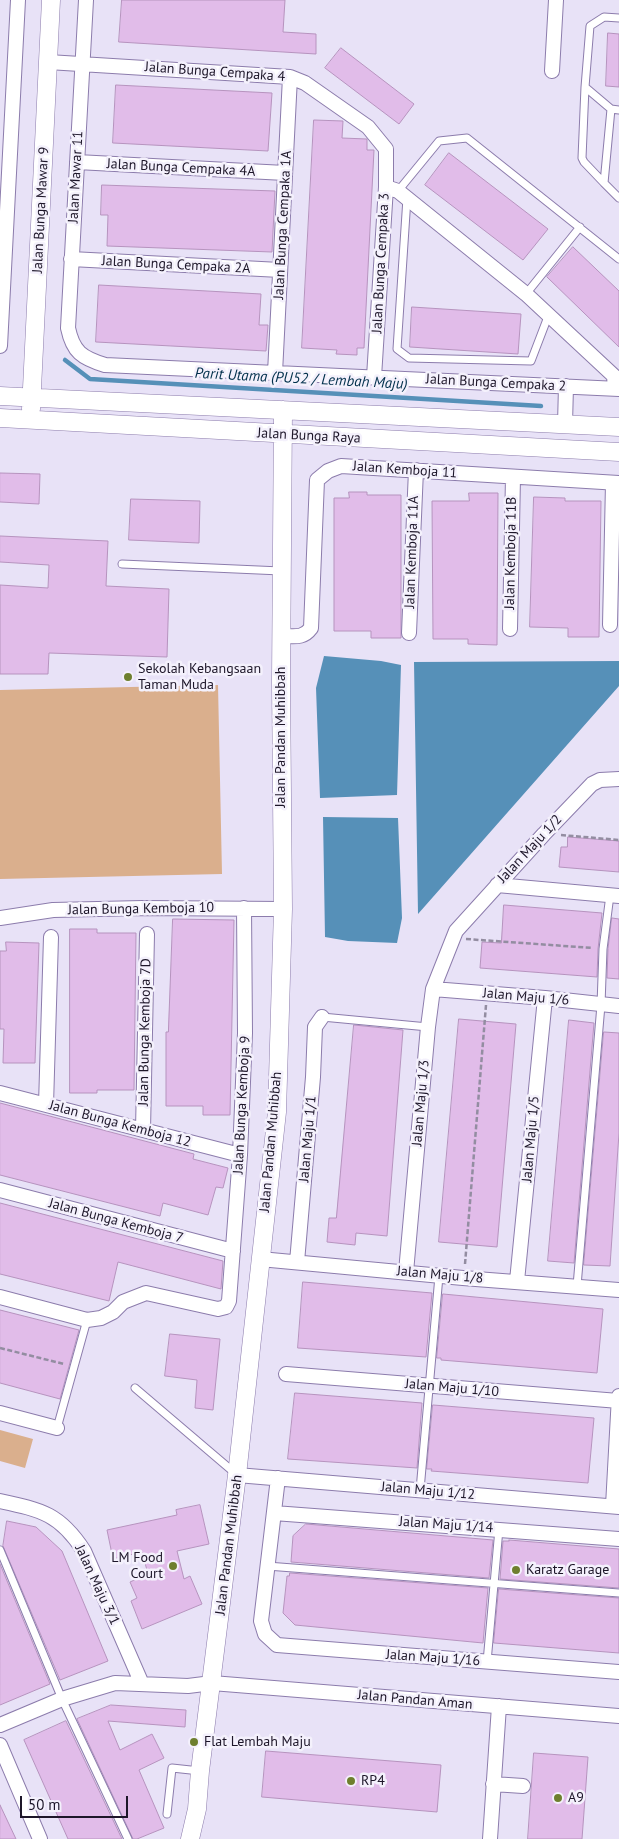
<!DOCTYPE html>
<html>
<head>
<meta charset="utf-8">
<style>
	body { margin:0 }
	#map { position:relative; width:619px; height:1839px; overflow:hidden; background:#e8e2f7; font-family:"PT Sans",sans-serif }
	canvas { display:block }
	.scale { position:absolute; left:20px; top:1796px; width:108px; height:22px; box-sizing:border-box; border:2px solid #1d1629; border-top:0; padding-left:6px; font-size:15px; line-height:18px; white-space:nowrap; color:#1d1629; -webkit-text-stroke:4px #f4f1fc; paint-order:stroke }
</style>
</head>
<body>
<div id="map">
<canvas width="619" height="1839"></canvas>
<div class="scale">50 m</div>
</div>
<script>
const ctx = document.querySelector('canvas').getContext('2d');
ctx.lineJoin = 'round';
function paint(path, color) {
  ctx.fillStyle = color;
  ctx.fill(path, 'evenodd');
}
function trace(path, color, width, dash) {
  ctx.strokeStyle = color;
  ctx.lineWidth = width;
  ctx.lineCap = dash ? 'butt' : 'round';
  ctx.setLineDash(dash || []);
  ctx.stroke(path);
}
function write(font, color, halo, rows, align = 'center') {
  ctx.font = font + ' "PT Sans",sans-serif';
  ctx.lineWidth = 5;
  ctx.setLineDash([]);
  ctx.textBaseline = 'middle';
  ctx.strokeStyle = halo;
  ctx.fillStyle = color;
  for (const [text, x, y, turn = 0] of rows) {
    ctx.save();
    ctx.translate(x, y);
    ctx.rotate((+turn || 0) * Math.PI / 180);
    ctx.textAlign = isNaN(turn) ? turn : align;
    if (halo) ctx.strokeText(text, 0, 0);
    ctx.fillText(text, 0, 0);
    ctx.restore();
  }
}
paint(new Path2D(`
	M 218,685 L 222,874 L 0,879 L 0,690 Z
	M 0,1430 L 33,1439 L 25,1468 L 0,1461 Z`), '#daaf8d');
paint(new Path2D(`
	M 324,656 L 381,661 L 401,665 L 397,795 L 320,798 L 316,688 Z
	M 619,661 L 619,686 L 418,914 L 414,662 Z
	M 323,817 L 398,818 L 402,918 L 397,943 L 348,941 L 325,937 Z`), '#5690b8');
trace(new Path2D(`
	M 65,360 L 90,379 L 541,406`), '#5690b8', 4.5);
const building = new Path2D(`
	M 122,0 L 285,0 L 283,32 L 316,34 L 316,54 L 119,42 Z
	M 608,33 L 619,34 L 619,87 L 606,86 Z
	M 341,48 L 414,104 L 399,124 L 325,68 Z
	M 116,85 L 272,93 L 268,151 L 113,143 Z
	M 314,120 L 343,121 L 342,138 L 367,139 L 367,150 L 374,150 L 364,348 L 357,348 L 357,355 L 336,354 L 337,350 L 302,348 Z
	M 449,153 L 548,229 L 523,260 L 425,185 Z
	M 102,185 L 275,191 L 272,252 L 107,246 L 108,215 L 101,215 Z
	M 573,247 L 619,291 L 619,347 L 547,277 Z
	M 99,285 L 261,294 L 259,325 L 268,325 L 266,351 L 96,342 Z
	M 412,307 L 521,314 L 518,354 L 410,347 Z
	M 0,473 L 40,474 L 39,504 L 0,502 Z
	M 349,492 L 367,492 L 367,495 L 401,495 L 401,638 L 371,638 L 371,631 L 334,631 L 334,498 L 349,498 Z
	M 469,493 L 498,493 L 497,645 L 468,644 L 468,639 L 433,639 L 432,501 L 469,501 Z
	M 534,497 L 565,498 L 565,501 L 601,501 L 599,637 L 568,637 L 568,628 L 530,627 Z
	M 131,499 L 200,501 L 199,543 L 129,540 Z
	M 0,536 L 108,541 L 106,586 L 169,589 L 167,657 L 49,653 L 48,674 L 0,674 L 0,585 L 48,588 L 49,565 L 0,562 Z
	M 568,837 L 619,841 L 619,872 L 559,867 L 561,847 L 567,847 Z
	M 504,905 L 602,913 L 598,949 L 597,977 L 480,968 L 482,942 L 501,943 Z
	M 612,918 L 619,919 L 619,979 L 607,978 L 608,949 Z
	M 173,919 L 234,920 L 230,1115 L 203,1115 L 203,1106 L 166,1106 L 166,1032 L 168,1032 Z
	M 70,929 L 97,929 L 97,933 L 136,933 L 134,1090 L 97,1090 L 97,1093 L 70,1093 Z
	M 6,942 L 39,943 L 35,1063 L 3,1063 L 4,1029 L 0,1029 L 0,951 L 6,951 Z
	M 459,1019 L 516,1024 L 497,1247 L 439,1242 Z
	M 569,1020 L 594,1023 L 574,1263 L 548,1261 Z
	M 354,1025 L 403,1030 L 387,1236 L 356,1233 L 355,1245 L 327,1242 L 329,1218 L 336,1218 Z
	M 604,1032 L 619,1033 L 619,1133 L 610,1266 L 584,1265 Z
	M 0,1103 L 194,1154 L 193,1159 L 228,1168 L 223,1188 L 216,1187 L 208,1215 L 163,1203 L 160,1216 L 0,1175 Z
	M 0,1203 L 223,1261 L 221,1289 L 118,1262 L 109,1301 L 0,1274 Z
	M 303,1282 L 432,1293 L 426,1357 L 298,1348 Z
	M 443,1294 L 603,1309 L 597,1373 L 441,1360 L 441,1358 L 437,1358 Z
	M 0,1310 L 79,1330 L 60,1399 L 0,1383 Z
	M 170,1334 L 220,1339 L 213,1410 L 195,1408 L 197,1380 L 165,1376 Z
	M 295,1393 L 422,1403 L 417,1468 L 288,1459 Z
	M 433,1405 L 594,1418 L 588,1483 L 431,1471 L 432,1469 L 427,1469 Z
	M 200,1505 L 209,1544 L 177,1551 L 184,1579 L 190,1576 L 202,1604 L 142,1629 L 131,1601 L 137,1598 L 130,1582 L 148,1574 L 142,1552 L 113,1559 L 107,1530 L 177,1515 L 176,1510 Z
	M 7,1521 L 36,1527 L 62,1551 L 108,1661 L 60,1680 L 3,1546 Z
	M 306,1524 L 493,1540 L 489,1578 L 291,1562 L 293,1536 Z
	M 509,1540 L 619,1549 L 619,1588 L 500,1579 L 503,1541 L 509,1541 Z
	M 0,1564 L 50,1684 L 0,1705 Z
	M 290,1573 L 488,1588 L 483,1643 L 295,1625 L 283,1613 L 287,1576 L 289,1576 Z
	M 499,1589 L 619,1598 L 619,1653 L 494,1643 Z
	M 111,1705 L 186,1710 L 185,1727 L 108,1721 L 120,1750 L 152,1734 L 164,1758 L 139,1770 L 164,1828 L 137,1839 L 133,1839 L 77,1719 Z
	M 66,1721 L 122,1839 L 68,1839 L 24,1740 Z
	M 266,1751 L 441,1765 L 437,1812 L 262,1797 Z
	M 534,1753 L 588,1757 L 582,1839 L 528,1839 Z
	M 0,1805 L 16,1839 L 0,1839 Z`);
paint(building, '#e1bce9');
trace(building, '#b693be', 1);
const service = new Path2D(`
	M 619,18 L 604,17 L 590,26 L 585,87 L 611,109 L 619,110
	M 585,87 L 582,158 L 584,162 L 604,183
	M 611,109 L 604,183 L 619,198
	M 398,191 L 439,141 L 467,138 L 619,259
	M 407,198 L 397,349 L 409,358 L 531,361 L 549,314
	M 526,294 L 580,227
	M 122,564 L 281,571
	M 322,1017 L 428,1027
	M 577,1286 L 601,1005 L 603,949 L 610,895
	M 135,1388 L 236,1474
	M 57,1428 L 87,1320
	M 420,1490 L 439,1276
	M 0,1550 L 62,1699 L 128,1839
	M 267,1566 L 619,1593
	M 487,1662 L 499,1529
	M 167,1814 L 172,1768 L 200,1771`);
const minor = new Path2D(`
	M 86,0 L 68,328 C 73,352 82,358 105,365 L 619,389
	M 48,62 L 290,77 L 305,83 L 368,127 L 386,149 L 386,187 L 374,377
	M 552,71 L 556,0
	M 77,162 L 285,173
	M 386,187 L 398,191 L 526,294 L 614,376 L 615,388
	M 71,259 L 280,270
	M 0,346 L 18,0
	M 275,373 L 290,77
	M 565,424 L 566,386
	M 610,625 L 613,483
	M 510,629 L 513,477
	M 409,633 L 416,470
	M 281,636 C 294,636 303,639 311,628 L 317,480 L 328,471 L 341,466 L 619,483
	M 497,885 L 619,896
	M 0,918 L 53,910 L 143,908 L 283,909
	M 433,989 L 545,998 L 619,1006
	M 0,1093 L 240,1155
	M 46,1105 L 51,937
	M 143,1130 L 147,934
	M 0,1190 L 233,1251
	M 260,1259 L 463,1278 L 619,1290
	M 297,1262 L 313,1077 L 315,1027 L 322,1017
	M 406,1272 L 428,1027 L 433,989 L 456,931 L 544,834 L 592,784 L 600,780 L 619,779
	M 517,1281 L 545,998
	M 0,1297 L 87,1320 L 101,1318 L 113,1312 L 123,1302 L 146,1293 L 218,1309 L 226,1307 L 229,1301 L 240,1155 L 245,1033 L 244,908
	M 286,1374 L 619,1401
	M 0,1413 L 57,1428
	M 237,1475 L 619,1507
	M 278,1478 L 261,1621 L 265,1634 L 277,1645 L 619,1672
	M 0,1501 C 42,1510 60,1514 84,1551 L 142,1684
	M 613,1506 L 619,1396
	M 274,1513 L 619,1539
	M 0,1725 L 62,1699 L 115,1683 L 188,1686 L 212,1683 L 619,1716
	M 0,1745 L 40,1839
	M 493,1784 L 523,1786
	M 490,1839 L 499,1706`);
const tertiary = new Path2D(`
	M 0,396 L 619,427
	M 31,409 L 51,0
	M 0,418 L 619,452
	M 190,1839 L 197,1809 L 200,1771 L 237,1475 L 277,1112 L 283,909 L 281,681 L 283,410`);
trace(service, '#8c7cac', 9);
trace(minor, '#8c7cac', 16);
trace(tertiary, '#8c7cac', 19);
trace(new Path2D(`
	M 561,835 L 619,840
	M 466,939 L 593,948
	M 465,1264 L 486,1005
	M 0,1348 L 64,1364`), '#938da1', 2.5, [5, 2.5]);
trace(service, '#fff', 7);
trace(minor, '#fff', 14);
trace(tertiary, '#fff', 18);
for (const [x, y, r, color] of [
	[128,677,5,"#6e7f2e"],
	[173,1566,5,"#6e7f2e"],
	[516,1570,5,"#6e7f2e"],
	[194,1742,5,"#6e7f2e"],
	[351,1781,5,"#6e7f2e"],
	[558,1798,5,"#6e7f2e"]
]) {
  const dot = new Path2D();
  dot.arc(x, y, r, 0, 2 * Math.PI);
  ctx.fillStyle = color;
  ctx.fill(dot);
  trace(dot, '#f4f1fc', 2);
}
write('14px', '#1d1629', '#f4f1fc', [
	["Jalan Bunga Cempaka 4",215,72,4],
	["Jalan Bunga Cempaka 4A",181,168,3],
	["Jalan Mawar 11",76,177,-87],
	["Jalan Bunga Mawar 9",41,210,-87],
	["Jalan Bunga Cempaka 1A",283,225,-87],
	["Jalan Bunga Cempaka 3",381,263,-87],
	["Jalan Bunga Cempaka 2A",176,265,3],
	["Jalan Bunga Cempaka 2",496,383,3],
	["Jalan Bunga Raya",309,436,3],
	["Jalan Kemboja 11",405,470,4],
	["Jalan Kemboja 11A",412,552,-88],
	["Jalan Kemboja 11B",511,553,-89],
	["Jalan Pandan Muhibbah",281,737,-90],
	["Jalan Maju 1/2",530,849,-47],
	["Jalan Bunga Kemboja 10",141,909,-1],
	["Jalan Maju 1/6",526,997,5],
	["Jalan Bunga Kemboja 7D",145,1032,-89],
	["Jalan Maju 1/3",421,1103,-85],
	["Jalan Bunga Kemboja 9",242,1105,-87],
	["Jalan Bunga Kemboja 12",120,1124,15],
	["Jalan Maju 1/1",308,1139,-85],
	["Jalan Maju 1/5",531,1139,-85],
	["Jalan Pandan Muhibbah",271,1142,-85],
	["Jalan Bunga Kemboja 7",116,1221,15],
	["Jalan Maju 1/8",440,1275,5],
	["Jalan Maju 1/10",452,1388,5],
	["Jalan Maju 1/12",428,1491,5],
	["Jalan Maju 1/14",446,1525,4],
	["Jalan Pandan Muhibbah",229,1545,-83],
	["Jalan Maju 3/1",97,1585,65],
	["Jalan Maju 1/16",433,1658,4],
	["Jalan Pandan Aman",415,1700,5]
]);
write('14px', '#1d1629', '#f4f1fc', [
	["Sekolah Kebangsaan",138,669],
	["Taman Muda",138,685],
	["LM Food",163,1558,"right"],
	["Court",163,1574,"right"],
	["Karatz Garage",526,1570],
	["Flat Lembah Maju",204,1742],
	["RP4",361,1781],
	["A9",568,1798]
], 'left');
write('italic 15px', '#002f4b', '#f4f1fc', [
	["Parit Utama (PU52 / Lembah Maju)",301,379,3]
]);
</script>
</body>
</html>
